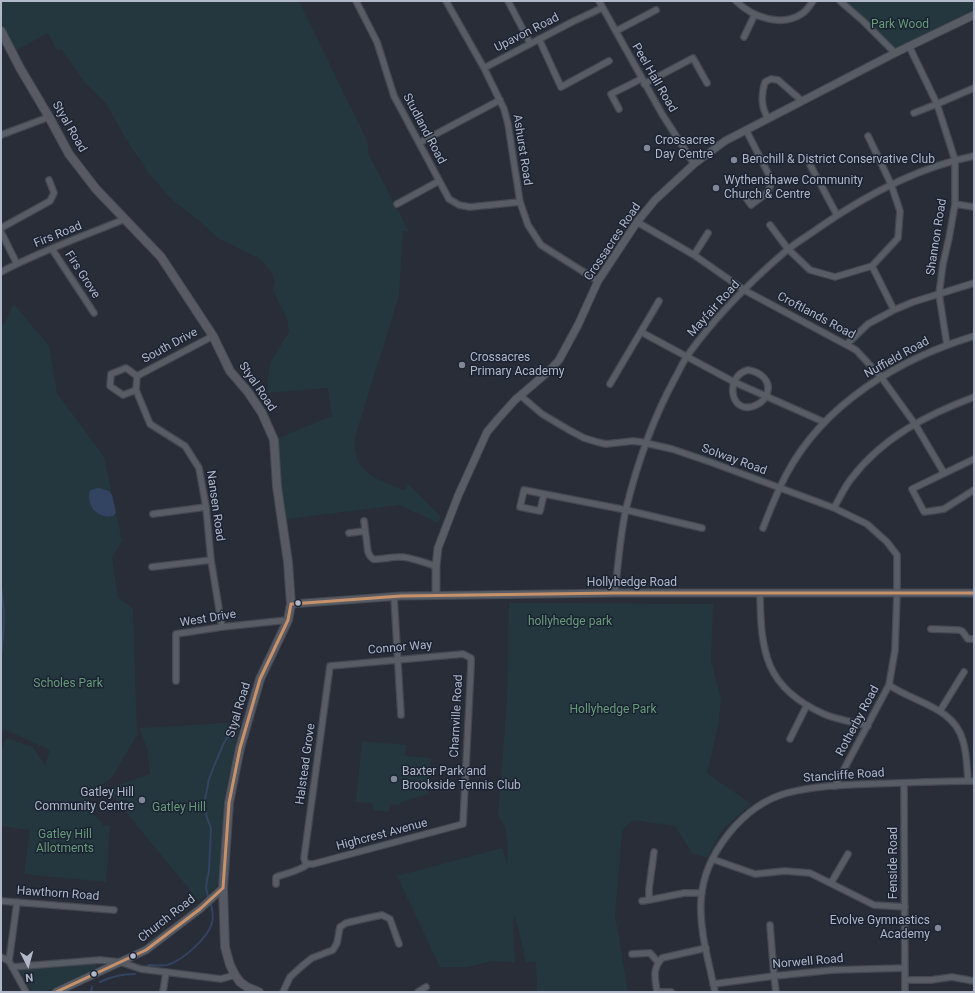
<!DOCTYPE html>
<html>
<head>
<meta charset="utf-8">
<style>
	body { margin:0 }
	#map { position:relative; width:975px; height:993px; overflow:hidden; background:#282d38; font-family:Roboto,sans-serif }
	canvas { display:block }
	.frame { position:absolute; inset:0; border:2px solid #b1b8c9; pointer-events:none }
	.north { position:absolute; left:8px; top:945px; width:40px; height:40px; -webkit-text-stroke:3px #1b2333; paint-order:stroke; rotate:174deg; font-size:11px; font-weight:700; line-height:16px; text-align:center; color:#b1b8c9 }
	.north::after { content:''; display:block; margin:auto; width:14px; height:18px; background:#b1b8c9; clip-path:polygon(50% 0,100% 100%,50% 72%,0 100%) }
</style>
</head>
<body>
<div id="map">
<canvas width="975" height="993"></canvas>
<div class="frame"></div>
<div class="north">N</div>
</div>
<script>
const ctx = document.querySelector('canvas').getContext('2d');
ctx.lineJoin = 'round';
function paint(path, color) {
  ctx.fillStyle = color;
  ctx.fill(path, 'evenodd');
}
function trace(path, color, width, dash) {
  ctx.strokeStyle = color;
  ctx.lineWidth = width;
  ctx.lineCap = dash ? 'butt' : 'round';
  ctx.setLineDash(dash || []);
  ctx.stroke(path);
}
function write(font, color, halo, rows, align = 'center') {
  ctx.font = font + ' Roboto,sans-serif';
  ctx.lineWidth = 3;
  ctx.setLineDash([]);
  ctx.textBaseline = 'middle';
  ctx.strokeStyle = halo;
  ctx.fillStyle = color;
  for (const [text, x, y, turn = 0] of rows) {
    ctx.save();
    ctx.translate(x, y);
    ctx.rotate((+turn || 0) * Math.PI / 180);
    ctx.textAlign = isNaN(turn) ? turn : align;
    if (halo) ctx.strokeText(text, 0, 0);
    ctx.fillText(text, 0, 0);
    ctx.restore();
  }
}
paint(new Path2D(`
	M 1,1 L 299,1 L 368,143 L 368,153 L 409,232 L 403,231 L 399,296 L 355,437 C 351,473 378,479 405,491 L 408,484 L 441,517 L 438,523 L 400,505 L 286,519 L 280,476 L 278,438 L 332,416 L 328,388 L 267,393 L 270,363 L 289,332 L 287,319 L 273,290 L 275,280 L 271,271 L 259,258 L 219,239 L 203,224 L 170,198 L 149,173 L 126,139 L 105,102 L 86,84 L 61,49 L 57,50 L 48,33 L 15,51 L 1,21 Z
	M 840,1 L 974,1 L 974,13 L 895,53 Z
	M 14,304 L 49,346 L 57,393 L 104,457 L 122,541 L 112,558 L 118,597 L 133,609 L 137,735 L 111,779 L 86,793 L 95,816 L 102,823 L 102,825 L 110,826 L 106,882 L 24,874 L 30,830 L 1,826 L 1,753 L 6,738 L 33,747 L 45,766 L 50,750 L 4,729 L 1,737 L 1,329 Z
	M 509,603 L 713,604 L 711,661 L 721,698 L 719,721 L 707,773 L 751,804 L 723,829 L 707,858 L 692,853 L 675,826 L 633,820 L 622,830 L 615,915 L 628,992 L 537,992 L 536,962 L 526,962 L 515,915 L 513,922 L 515,963 L 492,961 L 468,967 L 440,967 L 397,876 L 502,848 L 508,866 L 507,847 L 508,846 L 505,828 L 498,815 L 507,701 Z
	M 240,722 L 224,800 L 220,884 L 199,901 L 107,789 L 150,774 L 148,752 L 140,728 Z
	M 362,741 L 406,745 L 405,756 L 431,758 L 428,794 L 401,802 L 400,805 L 390,804 L 389,812 L 374,810 L 372,803 L 356,802 Z
	M 96,964 L 98,968 L 45,992 L 32,992 L 19,969 Z`), '#25373e');
paint(new Path2D(`
	M 99,488 L 109,491 L 112,495 L 116,512 L 113,516 C 97,519 86,506 90,490 Z`), '#334362');
trace(new Path2D(`
	M 1,587 C 5,609 4,633 1,656
	M 208,897 L 206,887 L 209,870 L 211,828 L 207,818 L 204,805 L 209,779 L 216,761 L 224,743 L 239,719
	M 148,965 C 153,965 161,966 167,965 C 182,961 208,938 212,923 C 214,917 212,910 211,904
	M 100,982 C 112,976 121,974 135,974
	M 91,992 L 92,987`), '#334362', 2);
const minor = new Path2D(`
	M 356,1 L 377,42 L 394,96 L 449,199 L 459,205 L 470,207 L 520,202
	M 446,1 L 484,68 L 504,109 L 508,124 L 520,202 L 528,225 L 541,245 L 598,281
	M 508,1 L 530,43
	M 599,1 L 662,114 L 694,164
	M 736,1 C 752,17 782,28 803,13 C 807,10 810,5 813,1
	M 840,1 L 863,21 L 895,53
	M 616,31 L 656,10
	M 744,37 L 755,14
	M 539,39 L 561,87 L 609,61
	M 909,46 L 937,104 L 955,160 L 955,204 L 949,238 L 943,264 L 939,294 L 947,345
	M 484,68 L 574,21 L 602,8
	M 644,84 L 693,58 L 707,83
	M 619,109 L 611,94 L 641,79
	M 914,113 L 937,104 L 974,88
	M 768,118 C 761,108 761,94 765,82 L 771,79 L 778,80 L 802,101
	M 1,135 L 49,117
	M 419,143 L 500,100
	M 807,159 L 837,215
	M 743,194 L 751,205 L 768,192 L 772,181 L 746,130
	M 397,204 L 439,181
	M 955,204 L 974,207
	M 637,222 L 694,255 L 744,290 L 856,350 L 881,377 L 915,424 L 944,473
	M 770,225 L 788,249 L 810,270 L 835,277 L 872,266 L 898,238 L 900,211 L 891,184 L 868,136
	M 1,228 L 50,201 L 54,193 L 49,180
	M 1,232 L 17,264
	M 52,249 L 94,313
	M 694,255 L 708,233
	M 872,266 L 894,310
	M 1,272 C 40,251 84,236 125,219
	M 641,332 L 734,382 L 824,422
	M 847,344 L 868,324 L 894,310 L 913,302 L 974,283
	M 126,368 L 137,376 L 136,390 L 123,395 L 110,386 L 111,374 Z
	M 748,370 C 761,372 773,382 766,396 C 764,401 759,404 754,406 C 730,415 724,376 748,370 Z
	M 137,376 L 213,336
	M 610,384 L 659,301
	M 136,390 L 150,424 L 185,446 L 199,468 L 206,507 L 211,560 L 222,627
	M 521,396 L 542,414 L 569,430 L 584,438 L 597,442 L 606,444 L 633,441 L 641,442 L 672,449 L 713,463 L 834,508 L 867,524 L 887,542 L 897,555 L 897,593 L 895,650 L 889,685 L 835,786
	M 974,459 L 912,489 L 924,512 L 944,509 L 974,490
	M 544,494 L 540,511 L 520,507 L 524,490 L 626,510 L 702,528
	M 834,508 C 839,499 844,488 851,479 C 882,438 926,415 974,397
	M 153,514 L 206,507
	M 364,521 L 368,552 L 370,556 L 373,559 C 382,560 390,557 398,557 C 410,556 424,563 436,566
	M 763,528 C 770,510 777,492 786,475 C 824,403 899,359 974,336
	M 349,533 L 365,531
	M 152,567 L 211,560
	M 615,593 C 618,565 620,536 626,509 C 637,464 652,421 674,380 C 678,373 682,364 687,356 C 715,317 751,281 787,250 C 797,242 809,235 820,227 C 866,195 919,167 974,156
	M 760,594 C 761,652 765,688 824,714 C 838,720 854,722 868,726
	M 394,596 L 401,715
	M 931,629 L 959,630 L 962,631 L 968,639 L 974,639
	M 463,654 L 471,658 L 471,666 L 463,824 L 313,864 L 306,864 L 304,858 L 330,666 Z
	M 176,681 L 176,634 L 222,627 L 288,620
	M 889,685 C 915,703 954,707 963,741 C 967,754 967,768 968,781
	M 940,711 L 964,672
	M 790,739 L 807,705
	M 904,783 L 905,992
	M 654,852 L 649,889 L 649,900 L 684,893 L 702,893
	M 712,859 L 755,874 L 785,871 L 810,873 L 874,905 L 905,907
	M 831,883 L 848,854
	M 276,884 L 276,877 C 287,873 300,871 308,864
	M 1,901 L 114,910
	M 642,901 L 649,900
	M 770,925 L 774,976 L 776,992
	M 632,954 L 650,953 L 658,962
	M 1,957 L 9,961 L 26,992
	M 9,961 L 17,902
	M 12,967 L 100,960 L 120,962 L 141,969 L 221,979 L 235,975
	M 905,980 L 931,980 L 952,977 L 974,981
	M 713,984 L 774,976 L 833,970 L 905,968
	M 163,992 L 166,972
	M 283,992 L 290,977 L 302,966 L 312,958 L 333,950 L 337,943 L 340,927 L 346,923 L 372,917 L 382,915 L 390,919 L 399,944
	M 418,992 L 426,987
	M 671,992 L 657,992 C 655,977 652,970 662,958 L 706,948
	M 715,992 C 709,962 699,930 701,900 C 704,854 743,805 787,793 C 814,786 841,785 868,784 C 903,783 939,781 974,781`);
const tertiary = new Path2D(`
	M 436,595 L 436,566 L 438,548 L 458,496 L 487,432 L 498,419 L 515,400 L 549,371 L 559,360 L 578,325 L 598,281 L 637,222 L 655,200 L 694,164 L 725,141 L 895,53 L 974,15
	M 291,604 L 401,596 L 615,593 L 974,593
	M 56,992 L 146,950 L 200,909 L 223,888`);
const secondary = new Path2D(`
	M 1,31 L 20,68 L 49,117 L 69,154 L 96,189 L 161,257 L 213,336 L 230,371 L 248,392 L 262,413 L 274,440 L 277,487 L 288,562 L 291,604 L 288,620 L 260,679 L 240,748 L 229,803 L 223,888 L 225,947 L 230,965 L 235,975 L 240,982 L 247,987 L 259,992`);
trace(minor, '#454851', 8);
trace(tertiary, '#454851', 9);
trace(secondary, '#454851', 10);
trace(minor, '#585c65', 5.5);
trace(tertiary, '#585c65', 7);
trace(secondary, '#575a63', 8);
trace(new Path2D(`
	M 291,604 L 401,596 L 615,593 L 974,593
	M 223,888 L 229,803 L 240,748 L 260,679 L 288,620 L 291,604
	M 56,992 L 146,950 L 200,909 L 223,888`), '#c7916a', 3);
for (const [x, y, r, color] of [
	[647,148,4,"#818796"],
	[734,160,4,"#818796"],
	[716,188,4,"#818796"],
	[462,365,4,"#818796"],
	[298,603,3.5,"#b1b8c9"],
	[394,779,4,"#818796"],
	[142,800,4,"#818796"],
	[938,928,4,"#818796"],
	[133,956,3.5,"#b1b8c9"],
	[94,974,3.5,"#b1b8c9"]
]) {
  const dot = new Path2D();
  dot.arc(x, y, r, 0, 2 * Math.PI);
  ctx.fillStyle = color;
  ctx.fill(dot);
  trace(dot, '#1b2333', 1.5);
}
write('12px', '#679c78', '#1b2333', [
	["Park Wood",900,25],
	["hollyhedge park",570,622],
	["Scholes Park",68,684],
	["Hollyhedge Park",613,710],
	["Gatley Hill",179,808],
	["Gatley Hill",65,835],
	["Allotments",65,849]
]);
write('12px', '#b1b8c9', '#1b2333', [
	["Upavon Road",527,33,-27],
	["Peel Hall Road",654,78,60],
	["Styal Road",69,127,60],
	["Studland Road",424,129,62],
	["Ashurst Road",522,150,81],
	["Firs Road",58,235,-22],
	["Shannon Road",937,237,-81],
	["Crossacres Road",613,242,-56],
	["Firs Grove",82,275,57],
	["Mayfair Road",714,309,-48],
	["Croftlands Road",816,316,28],
	["South Drive",170,346,-28],
	["Nuffield Road",897,358,-29],
	["Styal Road",257,387,56],
	["Solway Road",734,460,20],
	["Nansen Road",215,506,82],
	["Hollyhedge Road",632,583],
	["West Drive",208,619,-9],
	["Connor Way",400,648,-5],
	["Styal Road",239,710,-73],
	["Charnville Road",457,716,-87],
	["Rotherby Road",858,721,-62],
	["Halstead Grove",306,764,-82],
	["Stancliffe Road",844,776,-4],
	["Highcrest Avenue",382,835,-15],
	["Fenside Road",894,863,-90],
	["Hawthorn Road",58,894,4],
	["Church Road",167,919,-38],
	["Norwell Road",808,962,-5]
]);
write('12px', '#b1b8c9', '#1b2333', [
	["Crossacres",655,141],
	["Day Centre",655,155],
	["Benchill & District Conservative Club",742,160],
	["Wythenshawe Community",724,181],
	["Church & Centre",724,195],
	["Crossacres",470,358],
	["Primary Academy",470,372],
	["Baxter Park and",402,772],
	["Brookside Tennis Club",402,786],
	["Gatley Hill",134,793,"right"],
	["Community Centre",134,807,"right"],
	["Evolve Gymnastics",930,921,"right"],
	["Academy",930,935,"right"]
], 'left');
</script>
</body>
</html>
